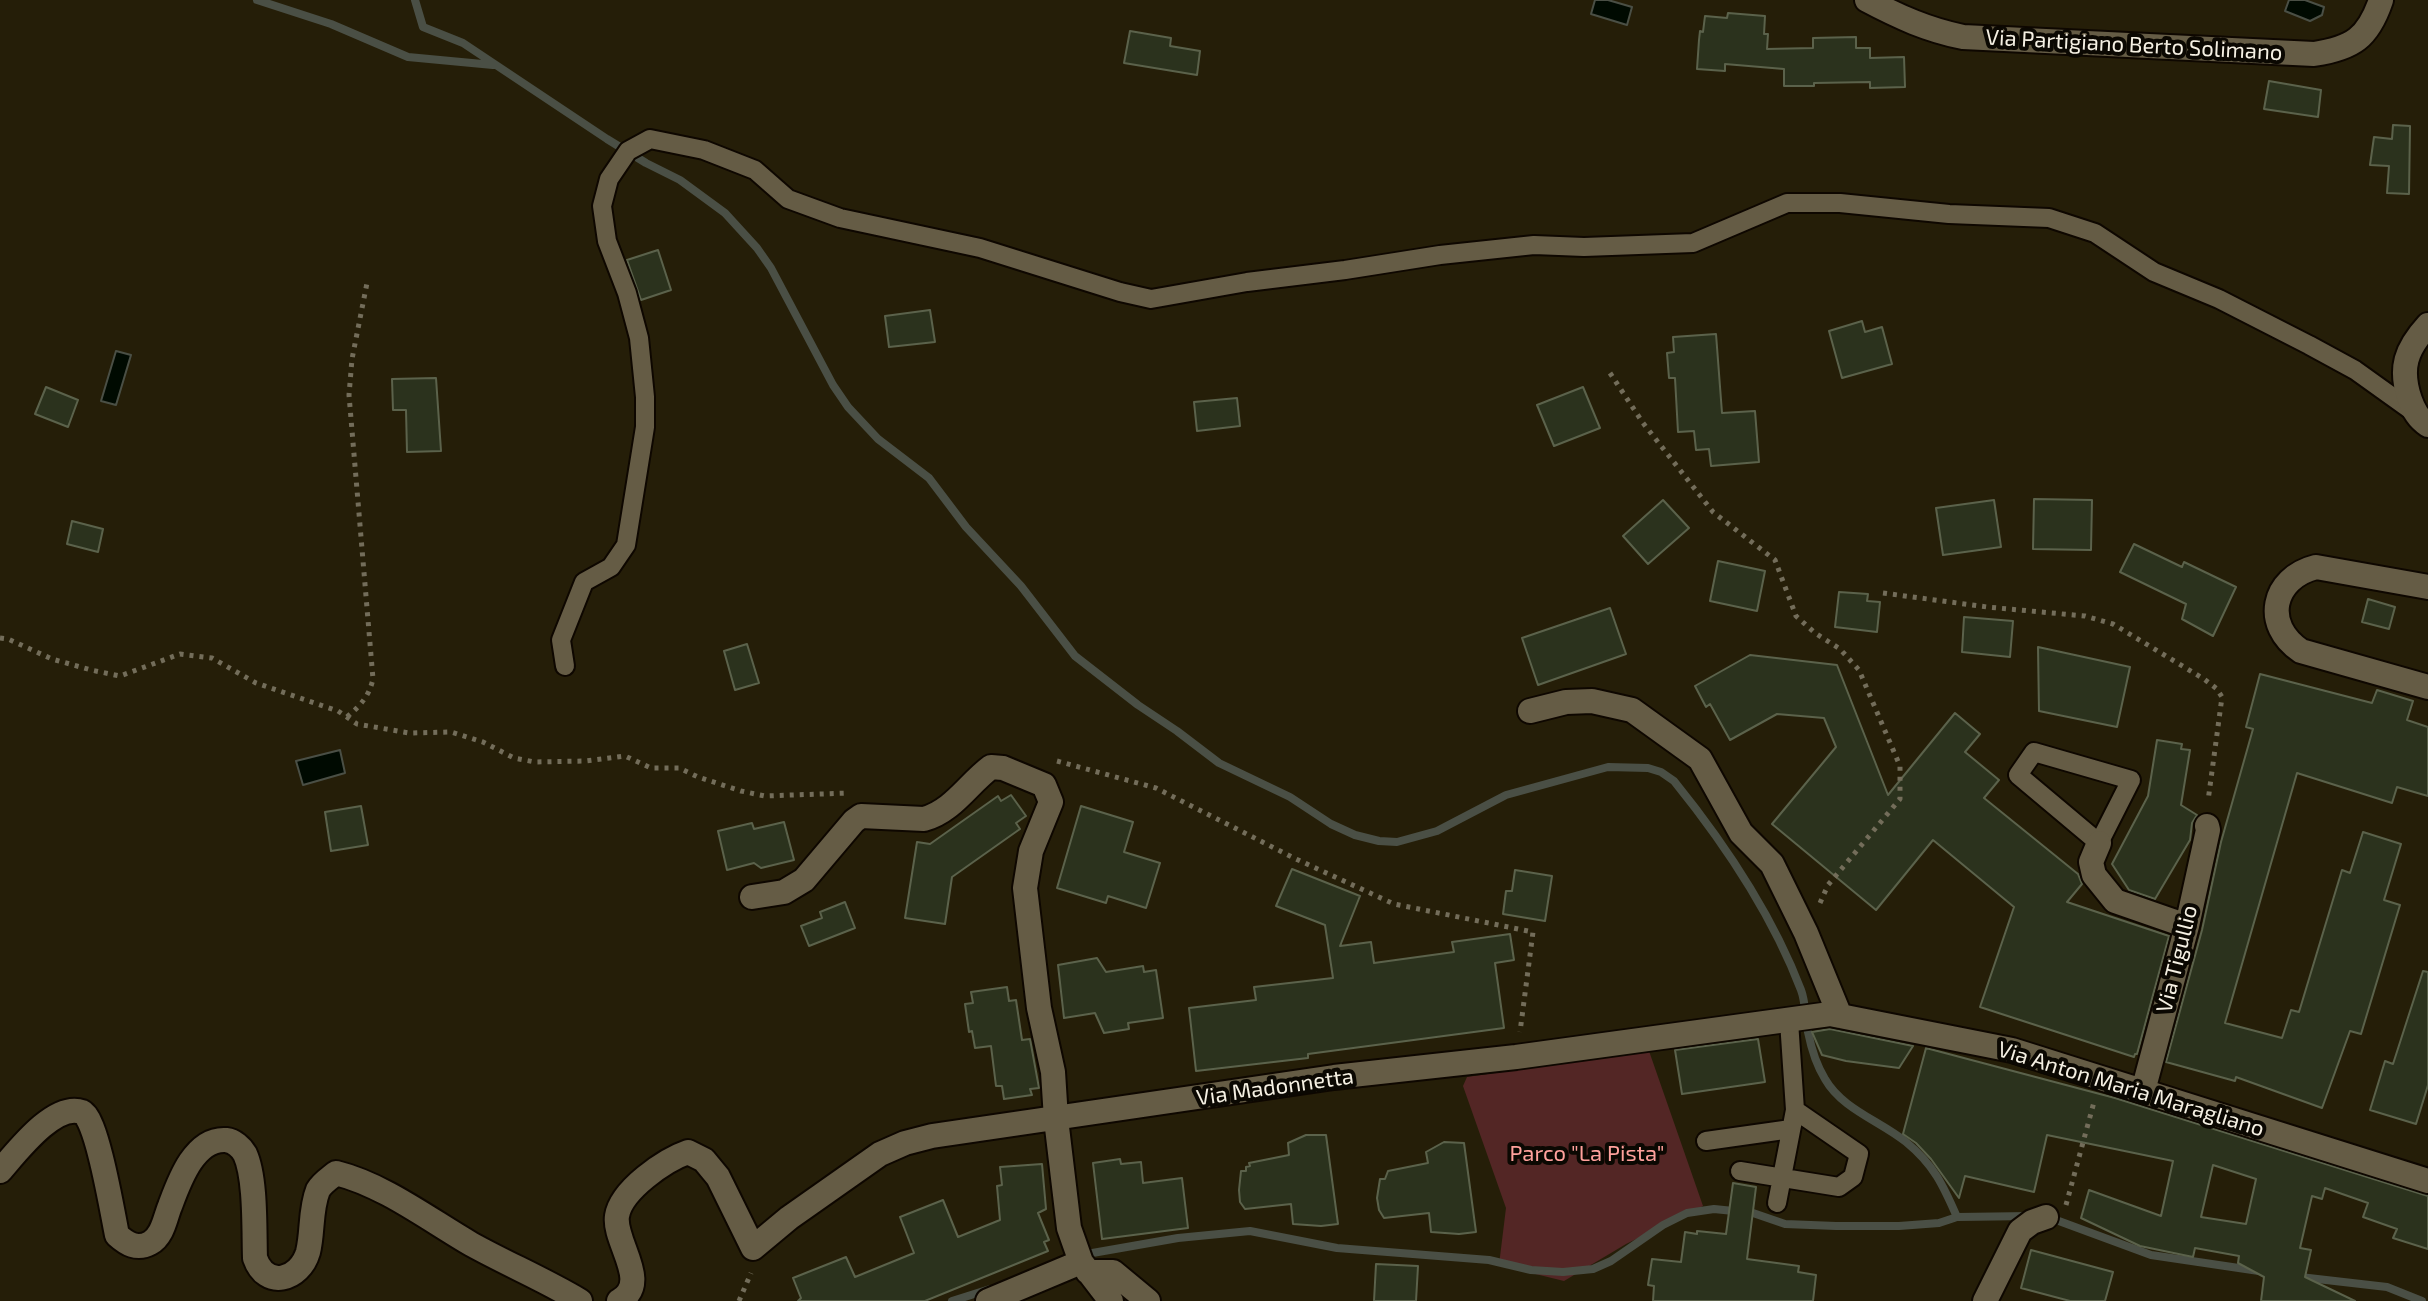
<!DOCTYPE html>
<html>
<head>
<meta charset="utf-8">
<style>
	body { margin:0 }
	canvas { display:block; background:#251e08 }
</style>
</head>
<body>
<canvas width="2428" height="1301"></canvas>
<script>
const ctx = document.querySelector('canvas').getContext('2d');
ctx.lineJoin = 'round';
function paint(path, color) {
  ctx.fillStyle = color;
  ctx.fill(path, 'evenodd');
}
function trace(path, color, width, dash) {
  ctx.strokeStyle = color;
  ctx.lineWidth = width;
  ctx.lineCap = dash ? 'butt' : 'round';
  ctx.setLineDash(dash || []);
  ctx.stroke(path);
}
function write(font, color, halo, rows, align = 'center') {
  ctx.font = font + ' "Exo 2",sans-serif';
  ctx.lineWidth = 8;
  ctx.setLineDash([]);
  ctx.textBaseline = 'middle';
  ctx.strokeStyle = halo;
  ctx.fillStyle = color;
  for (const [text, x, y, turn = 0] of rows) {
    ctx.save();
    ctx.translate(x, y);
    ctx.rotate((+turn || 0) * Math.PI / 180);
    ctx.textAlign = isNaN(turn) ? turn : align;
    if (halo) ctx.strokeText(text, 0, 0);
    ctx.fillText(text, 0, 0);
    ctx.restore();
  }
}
paint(new Path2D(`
	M 1649,1051 L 1703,1206 L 1626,1244 L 1564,1281 L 1499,1265 L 1506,1208 L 1463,1086 L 1467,1077 Z`), '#532625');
const water = new Path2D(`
	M 1595,0 L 1608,0 L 1632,7 L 1627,25 L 1591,14 Z
	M 2289,0 L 2305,0 L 2324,7 L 2322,15 L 2310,21 L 2285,11 Z
	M 116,351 L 131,355 L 116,405 L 101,401 Z
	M 340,750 L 345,773 L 303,785 L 296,761 Z`);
paint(water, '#000a01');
trace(water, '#4a4f45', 2);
trace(new Path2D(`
	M 257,0 L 331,24 L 408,57 L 493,65
	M 415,0 L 423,27 L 463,43 L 607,139 L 646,163 L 680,180 L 725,213 L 757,248 L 771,268 L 833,385 L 848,407 L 878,439 L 929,478 L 966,527 L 1021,586 L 1075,656 L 1138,705 L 1177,731 L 1219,763 L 1290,797 L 1331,824 L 1355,835 L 1379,841 L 1397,842 L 1437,831 L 1506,795 L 1608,767 L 1648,768 L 1661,772 L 1674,781 C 1725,844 1772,914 1801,990 C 1806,1003 1805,1019 1808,1032 C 1811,1047 1817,1066 1825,1079 C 1842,1109 1880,1121 1906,1142 C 1934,1165 1943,1185 1957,1217
	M 2048,1217 L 2151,1255 L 2259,1271
	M 1081,1255 L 1178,1238 L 1250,1231 L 1337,1248 L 1489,1260 L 1531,1270 L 1563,1272 L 1593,1269 L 1611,1261 L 1663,1225 L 1687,1213 L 1714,1209 L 1753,1213 L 1785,1224 L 1836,1226 L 1899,1226 L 1939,1223 L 1957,1217 L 2031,1216
	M 2300,1277 L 2387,1287 L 2422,1301
	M 952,1301 L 990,1289`), '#4a4f45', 8);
const building = new Path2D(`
	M 1728,13 L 1765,16 L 1764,34 L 1768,34 L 1767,49 L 1813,48 L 1813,38 L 1856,37 L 1856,48 L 1870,48 L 1870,58 L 1904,57 L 1905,87 L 1870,88 L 1870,82 L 1814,83 L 1814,86 L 1784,86 L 1784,69 L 1725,64 L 1725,71 L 1697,69 L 1699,40 L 1700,31 L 1703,32 L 1705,16 L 1727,18 Z
	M 1130,31 L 1171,38 L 1170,46 L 1200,51 L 1197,75 L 1124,63 Z
	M 2269,81 L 2321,90 L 2318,117 L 2264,109 Z
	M 2393,125 L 2410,126 L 2409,194 L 2387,193 L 2389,166 L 2370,165 L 2374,137 L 2392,139 Z
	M 658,250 L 671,290 L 641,300 L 627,260 Z
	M 930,310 L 935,342 L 889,347 L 885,316 Z
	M 1862,321 L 1865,332 L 1882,327 L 1892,364 L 1842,378 L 1829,331 Z
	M 1716,334 L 1722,413 L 1755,411 L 1759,462 L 1711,466 L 1709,449 L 1696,450 L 1694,431 L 1678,432 L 1675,378 L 1669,378 L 1667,353 L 1674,352 L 1673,337 Z
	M 436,378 L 441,451 L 407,452 L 406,410 L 393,410 L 392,379 Z
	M 46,387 L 78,400 L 68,427 L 35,414 Z
	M 1583,387 L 1600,428 L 1554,446 L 1537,405 Z
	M 1237,398 L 1240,426 L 1197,431 L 1194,402 Z
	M 2034,499 L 2092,500 L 2091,550 L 2033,549 Z
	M 1663,500 L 1689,528 L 1648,564 L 1623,536 Z
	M 1994,500 L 2001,547 L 1943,555 L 1936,508 Z
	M 72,521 L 103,529 L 98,552 L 67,544 Z
	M 2134,544 L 2182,567 L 2184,562 L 2236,587 L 2213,636 L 2182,619 L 2186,604 L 2120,572 Z
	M 1718,561 L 1765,571 L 1757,611 L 1710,601 Z
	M 1839,592 L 1868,594 L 1867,601 L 1880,602 L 1877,632 L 1835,627 Z
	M 2368,599 L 2395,607 L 2389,629 L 2362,622 Z
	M 1610,608 L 1626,654 L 1538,685 L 1522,638 Z
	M 1964,617 L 2013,621 L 2010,657 L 1962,652 Z
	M 747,644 L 759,683 L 735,690 L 724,651 Z
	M 2038,647 L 2130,667 L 2117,727 L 2039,711 Z
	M 1750,655 L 1837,665 L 1888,795 L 1955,713 L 1980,734 L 1965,752 L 1999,780 L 1984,798 L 2078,874 L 2082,884 L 2067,902 L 2169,936 L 2137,1054 L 2135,1054 L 2134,1057 L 1980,1007 L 2014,907 L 1933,840 L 1876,910 L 1772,824 L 1836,747 L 1824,718 L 1777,714 L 1730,740 L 1710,704 L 1706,707 L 1695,686 Z
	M 2260,674 L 2372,703 L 2377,690 L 2413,701 L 2407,720 L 2428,727 L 2428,796 L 2397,787 L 2392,803 L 2297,773 L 2225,1023 L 2282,1038 L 2291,1010 L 2299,1012 L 2342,870 L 2350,873 L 2363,832 L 2401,844 L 2384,900 L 2400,905 L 2361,1034 L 2350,1031 L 2322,1108 L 2236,1077 L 2235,1081 L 2166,1062 L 2202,930 L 2221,842 L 2253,729 L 2246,727 Z
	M 2157,740 L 2182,744 L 2181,749 L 2190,750 L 2181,805 L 2197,815 L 2192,823 L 2190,840 L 2155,899 L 2129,890 L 2112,864 L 2148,796 Z
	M 1011,795 L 1026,816 L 1016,823 L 1020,829 L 952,877 L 945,924 L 905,918 L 917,842 L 930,844 L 998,796 L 1001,801 Z
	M 361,806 L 368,845 L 331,851 L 325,812 Z
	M 1081,806 L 1133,822 L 1124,852 L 1160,863 L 1146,908 L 1108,896 L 1106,903 L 1057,888 Z
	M 784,822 L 794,860 L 761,868 L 754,863 L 727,870 L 718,831 L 752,823 L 754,829 Z
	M 1292,869 L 1360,896 L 1340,946 L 1371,942 L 1374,963 L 1454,952 L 1452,942 L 1510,934 L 1514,960 L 1495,963 L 1504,1028 L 1308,1054 L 1308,1058 L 1196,1071 L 1189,1008 L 1256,1000 L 1254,987 L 1333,978 L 1325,925 L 1276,906 Z
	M 1515,870 L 1552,876 L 1545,921 L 1503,914 L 1506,891 L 1512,891 Z
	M 845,902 L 855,928 L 809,946 L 801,926 L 822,918 L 820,912 Z
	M 1097,958 L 1106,972 L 1143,966 L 1144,972 L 1156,970 L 1163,1018 L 1128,1023 L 1129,1029 L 1104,1033 L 1095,1013 L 1064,1018 L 1058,965 Z
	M 2423,971 L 2428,972 L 2428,1085 L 2416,1124 L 2370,1110 L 2385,1061 L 2393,1064 Z
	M 1007,987 L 1009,1001 L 1016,1000 L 1022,1040 L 1030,1039 L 1039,1088 L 1030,1089 L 1032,1095 L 1004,1099 L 1002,1086 L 996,1086 L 991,1046 L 975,1048 L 972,1031 L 969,1032 L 965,1004 L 973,1003 L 971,992 Z
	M 1830,1029 L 1913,1046 L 1899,1068 L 1846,1061 L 1822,1055 L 1812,1032 Z
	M 1758,1039 L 1765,1082 L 1682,1094 L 1675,1050 Z
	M 1926,1048 L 2115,1098 L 2428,1196 L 2428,1249 L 2393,1238 L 2397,1229 L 2363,1217 L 2368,1203 L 2325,1188 L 2322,1199 L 2312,1196 L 2300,1248 L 2311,1250 L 2305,1277 L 2355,1301 L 2261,1301 L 2264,1277 L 2238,1263 L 2239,1256 L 2195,1248 L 2193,1257 L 2140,1246 L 2081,1218 L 2089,1190 L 2161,1216 L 2173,1161 L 2047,1135 L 2034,1192 L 1965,1176 L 1959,1198 L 1931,1159 L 1916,1143 L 1903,1134 ZM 2213,1165 L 2256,1179 L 2246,1224 L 2201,1217 Z
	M 1306,1135 L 1326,1135 L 1338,1224 L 1321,1226 L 1293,1224 L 1291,1204 L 1245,1209 L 1240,1202 L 1239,1190 L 1241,1171 L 1246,1171 L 1246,1167 L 1250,1166 L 1249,1163 L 1289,1155 L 1288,1143 Z
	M 1444,1142 L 1464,1143 L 1476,1232 L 1459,1234 L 1431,1232 L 1429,1213 L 1384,1218 L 1379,1210 L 1377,1198 L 1380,1179 L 1385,1179 L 1388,1171 L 1428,1163 L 1426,1152 Z
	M 1120,1159 L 1121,1164 L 1141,1162 L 1143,1183 L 1182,1178 L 1188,1228 L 1102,1239 L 1093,1163 Z
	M 1042,1164 L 1046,1209 L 1038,1213 L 1049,1240 L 1044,1242 L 1048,1251 L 925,1301 L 798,1301 L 801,1298 L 793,1278 L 846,1257 L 855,1277 L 914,1253 L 900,1217 L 943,1200 L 958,1237 L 1000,1220 L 997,1186 L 1002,1185 L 1000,1167 Z
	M 1733,1183 L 1756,1187 L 1747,1259 L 1799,1266 L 1798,1272 L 1816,1275 L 1813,1301 L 1653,1301 L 1654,1286 L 1648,1285 L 1652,1259 L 1681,1262 L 1685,1232 L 1697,1234 L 1697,1231 L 1726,1234 Z
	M 2031,1250 L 2113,1272 L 2105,1301 L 2070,1301 L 2021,1288 Z
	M 1376,1264 L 1418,1266 L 1416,1301 L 1374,1301 Z`);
paint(building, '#2b321d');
trace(building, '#5b624b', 2);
const lane = new Path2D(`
	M 565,666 L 561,640 L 584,582 L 611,567 L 626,545 L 645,427 L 645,397 L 639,338 L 627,293 L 607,241 L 602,206 L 609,179 L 628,151 L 650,139 L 704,150 L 755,170 L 788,199 L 840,218 L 980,248 L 1120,292 L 1151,299 L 1247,282 L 1345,270 L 1440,255 L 1534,245 L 1584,247 L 1693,243 L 1787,203 L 1840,203 L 1949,214 L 2049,218 L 2095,233 L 2154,272 L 2219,299 L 2309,345 L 2355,370 L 2415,413
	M 2034,752 L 2131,780 L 2099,843 L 2018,775 Z
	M 1706,1141 L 1791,1129
	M 1740,1171 L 1839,1187 L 1853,1177 L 1859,1154 L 1795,1110
	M 1777,1203 L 1795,1110 L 1789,1021`);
const street = new Path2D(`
	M 2428,325 C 2406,349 2399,368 2410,400 C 2414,411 2418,418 2428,425
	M 2428,587 L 2316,567 C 2272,578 2262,625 2301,651 L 2428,687
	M 1530,711 L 1566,702 L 1592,701 L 1632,710 L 1700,759 L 1741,833 L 1772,864 L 1806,933 L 1840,1016
	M 2099,843 L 2091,862 L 2094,875 L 2115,901 L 2187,926
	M 752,897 L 784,892 L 804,880 L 854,821 L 861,816 L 924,819 C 953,811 968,784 991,767 L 1003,768 L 1044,785 L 1051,802 L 1031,851 L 1025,888 L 1039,1008 L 1053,1072 L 1056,1119 L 1069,1228 L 1081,1262 L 1111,1301
	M 2143,1091 L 2187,926 L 2208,830 L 2207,826
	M 0,1171 C 16,1153 54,1102 82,1112 C 97,1118 113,1216 117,1235 C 127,1244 137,1250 150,1243 C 163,1236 165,1218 170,1206 C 179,1182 194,1138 226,1140 C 234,1141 241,1147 245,1154 C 256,1178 254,1230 255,1258 C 266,1290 300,1280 308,1252 C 313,1232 310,1210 318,1190 C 322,1183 330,1178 336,1173 C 384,1185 428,1219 471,1244 C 507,1264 545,1280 580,1301
	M 1088,1272 L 1113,1272 L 1148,1301
	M 619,1301 C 652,1283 613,1242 617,1216 C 621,1190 665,1160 688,1152 L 704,1160 L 718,1177 L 753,1248 L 789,1218 L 880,1154 L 905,1143 L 932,1136 L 1334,1077 L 1516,1057 L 1830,1014 L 2012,1050 L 2428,1181
	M 988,1301 L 1081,1262
	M 1985,1301 L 2020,1231 L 2032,1222 L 2046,1217`);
const secondary = new Path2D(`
	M 1867,0 C 1899,17 1928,30 1963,37 L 2314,54 C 2353,48 2368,38 2381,0`);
trace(lane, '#0e0700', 22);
trace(street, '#0e0700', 28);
trace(secondary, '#0e0700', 28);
trace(new Path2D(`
	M 1610,373 L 1643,423 L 1713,512 L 1775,560 L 1796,616 L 1815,633 L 1840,649 L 1859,670 L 1900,766 L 1900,799 L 1828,885 L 1820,903
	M 1883,593 L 1987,607 L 2085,616 L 2113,624 L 2204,679 L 2217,689 L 2222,697 L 2208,801
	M 0,638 L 8,639 L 52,659 L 91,670 L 120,676 L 180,654 L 212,658 L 256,683 L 338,711 L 357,724 L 409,733 L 451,732 L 483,742 L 514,758 L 535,762 L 585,761 L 625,756 L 651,768 L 679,768 L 698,777 L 741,791 L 765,796 L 849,793
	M 347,717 C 361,705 369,696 373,679 L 349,395 L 352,359 L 367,283
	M 1057,761 L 1156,788 L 1296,859 L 1394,904 L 1533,932 L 1520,1032
	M 2066,1205 L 2094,1102
	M 739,1301 L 751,1273`), '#736d5a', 5, [4, 6]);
trace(lane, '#655c45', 18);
trace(street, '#655c45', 24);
trace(secondary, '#655c45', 24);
write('22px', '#f5f0e3', '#0b0802', [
	["Via Partigiano Berto Solimano",2134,45,3],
	["Via Tigullio",2177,959,-76],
	["Via Madonnetta",1275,1087,-8],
	["Via Anton Maria Maragliano",2131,1089,17]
]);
write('22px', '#ffa19c', '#0b0802', [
	["Parco \"La Pista\"",1587,1154]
]);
</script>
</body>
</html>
